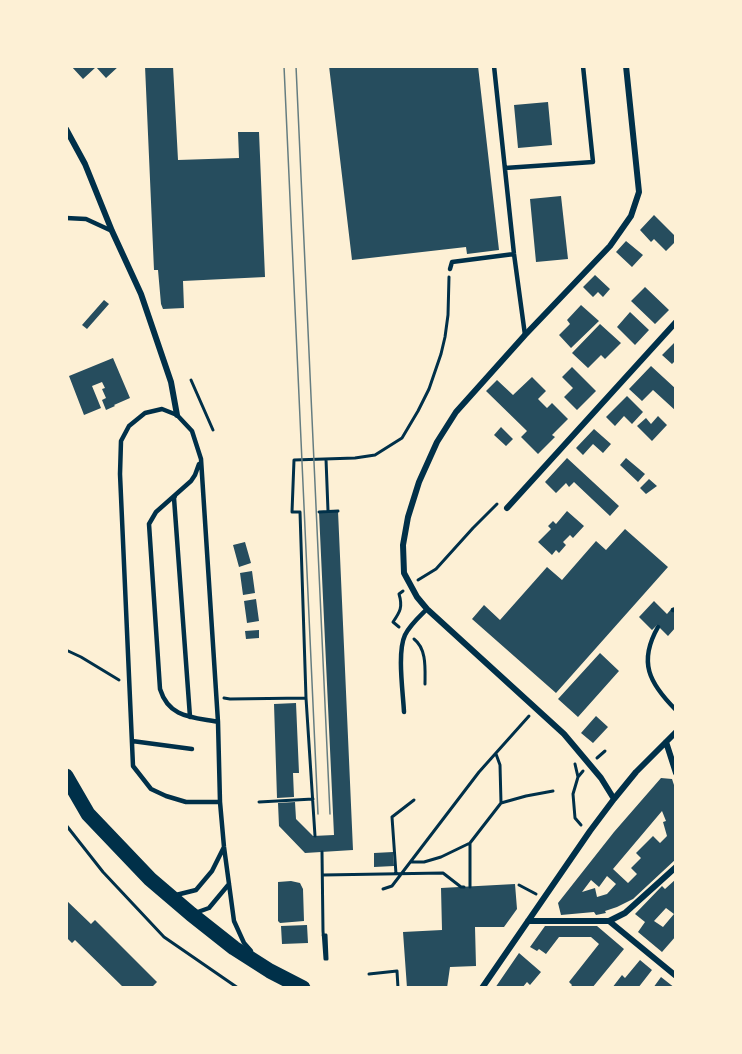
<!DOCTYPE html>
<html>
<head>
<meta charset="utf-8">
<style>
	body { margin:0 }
	#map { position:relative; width:742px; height:1054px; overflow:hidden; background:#fdf0d5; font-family:"Sofia Sans Condensed",sans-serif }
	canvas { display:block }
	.frame { position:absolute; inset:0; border:68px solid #fdf0d5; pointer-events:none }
</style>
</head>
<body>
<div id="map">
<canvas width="742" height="1054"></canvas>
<div class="frame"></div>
</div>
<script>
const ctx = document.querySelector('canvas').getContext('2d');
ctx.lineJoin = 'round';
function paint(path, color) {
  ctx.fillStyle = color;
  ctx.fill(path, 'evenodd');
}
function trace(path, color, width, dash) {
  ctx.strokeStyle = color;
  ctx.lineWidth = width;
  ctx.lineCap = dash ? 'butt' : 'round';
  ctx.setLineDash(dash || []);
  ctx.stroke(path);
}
paint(new Path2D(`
	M 71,66 L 119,66 L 106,78 L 96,67 L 83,79 Z
	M 145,66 L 173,66 L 178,160 L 239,158 L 238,132 L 259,132 L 265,277 L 183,281 L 184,308 L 163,309 L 161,304 L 158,270 L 154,270 Z
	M 329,66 L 478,66 L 499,250 L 467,254 L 466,247 L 352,260 Z
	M 548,102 L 552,145 L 518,148 L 514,105 Z
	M 561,196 L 568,259 L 536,262 L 530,199 Z
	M 654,215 L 676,237 L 676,241 L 666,251 L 654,239 L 651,242 L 640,230 Z
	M 626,241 L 643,255 L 632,267 L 616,252 Z
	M 595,275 L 610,289 L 603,297 L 598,292 L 593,297 L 583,287 Z
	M 645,287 L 669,310 L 655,324 L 631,301 Z
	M 104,300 L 109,304 L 87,329 L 82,325 Z
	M 581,305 L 599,321 L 571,348 L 559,335 L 570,324 L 567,320 Z
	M 630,312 L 649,330 L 635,345 L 617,327 Z
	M 600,324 L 621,343 L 605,359 L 601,355 L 588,368 L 572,353 Z
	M 676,341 L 676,360 L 672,364 L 662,355 Z
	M 113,358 L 130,398 L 114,405 L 115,406 L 106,410 L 102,400 L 106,398 L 102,389 L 105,388 L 102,382 L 92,386 L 101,408 L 84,415 L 69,376 Z
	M 651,366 L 676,389 L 676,411 L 653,390 L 642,401 L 629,389 Z
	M 572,367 L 596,391 L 577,410 L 564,397 L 573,388 L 562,377 Z
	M 532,377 L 546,391 L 538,399 L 547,408 L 552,403 L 568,419 L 552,435 L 555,437 L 538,454 L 521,437 L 527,431 L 486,391 L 497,380 L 513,395 Z
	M 627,396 L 643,412 L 632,424 L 624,416 L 615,426 L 606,417 Z
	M 658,416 L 667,425 L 652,441 L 637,426 L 646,418 L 651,424 Z
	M 501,427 L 513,439 L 506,446 L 494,435 Z
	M 594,429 L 611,444 L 603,453 L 593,444 L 583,455 L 576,448 Z
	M 567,458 L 619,506 L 610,516 L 574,482 L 569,487 L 566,483 L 556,493 L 545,482 Z
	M 626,458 L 645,474 L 638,482 L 620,465 Z
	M 649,479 L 657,486 L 646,494 L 640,488 Z
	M 338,511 L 353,850 L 305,853 L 279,826 L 278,803 L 295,802 L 296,819 L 313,836 L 334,835 L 319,512 Z
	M 567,511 L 584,526 L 573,538 L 570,535 L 563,542 L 566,545 L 559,553 L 556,550 L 552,555 L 538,542 L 551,529 L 548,526 L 553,521 L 556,524 Z
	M 625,529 L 668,567 L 556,693 L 472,619 L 484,605 L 500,620 L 547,567 L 562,580 L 596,541 L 606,550 Z
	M 245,542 L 251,563 L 239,567 L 233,545 Z
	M 252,571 L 255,593 L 243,595 L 240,573 Z
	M 256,599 L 259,621 L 247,623 L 244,601 Z
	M 654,601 L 667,614 L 672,608 L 676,613 L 676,627 L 668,636 L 657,625 L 652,630 L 639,617 Z
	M 259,630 L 259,638 L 246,639 L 245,631 Z
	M 600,653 L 619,671 L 578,717 L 558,699 Z
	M 296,703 L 299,773 L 293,773 L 294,797 L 277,798 L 274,704 Z
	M 596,716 L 608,727 L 593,743 L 581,733 Z
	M 661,778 L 672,779 L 676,791 L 676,859 L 633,899 L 617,907 L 605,911 L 606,913 L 596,915 L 594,912 L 561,915 L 558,903 L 614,832 ZM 662,811 L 666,821 L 663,822 L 667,836 L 660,843 L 653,836 L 636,853 L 641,858 L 631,868 L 637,874 L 628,883 L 613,869 ZM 607,876 L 616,884 L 607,894 L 597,897 L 595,888 L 582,892 L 591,880 L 599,887 Z
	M 393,852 L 394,866 L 374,867 L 374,853 Z
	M 676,879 L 676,936 L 662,952 L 638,932 L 645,922 L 635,914 L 662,886 L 665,889 ZM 666,908 L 674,914 L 663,927 L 654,921 Z
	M 291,881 L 300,883 L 303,889 L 304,921 L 280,923 L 278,921 L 278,882 Z
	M 515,884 L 517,909 L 504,927 L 475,927 L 476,966 L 450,967 L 447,988 L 407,988 L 403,932 L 442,930 L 441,888 Z
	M 66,900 L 91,924 L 95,920 L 157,982 L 151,988 L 124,988 L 75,940 L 72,943 L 66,937 Z
	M 307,925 L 308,943 L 282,944 L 281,926 Z
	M 545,926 L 597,926 L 624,949 L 592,988 L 570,988 L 572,985 L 569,982 L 599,944 L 591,937 L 559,937 L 546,954 L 539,949 L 537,951 L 530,947 Z
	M 519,953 L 541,972 L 530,985 L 527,982 L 522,988 L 495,988 Z
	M 640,960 L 652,970 L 638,988 L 612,988 L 622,975 L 625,978 Z
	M 661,977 L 675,988 L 653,988 Z`), '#264d5e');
trace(new Path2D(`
	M 191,380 L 213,430
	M 326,459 L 328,511
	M 319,512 L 338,511
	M 418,580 L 436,569 L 473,528 L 497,504
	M 399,627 L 393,622 C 400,612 403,607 399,594 L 403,591
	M 414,639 C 427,649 425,669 425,684
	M 66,650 L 81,657 L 119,680
	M 224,698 L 230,699 L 306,698
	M 597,758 L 605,751
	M 575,764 L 578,777
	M 259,802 L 313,799
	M 501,803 L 526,796 L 553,791
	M 66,825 L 103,872 L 164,937 L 238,988
	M 581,825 L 575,818 L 573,794 L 578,777 L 583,771
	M 315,836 L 306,698 L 300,512 L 292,512 L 294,460 L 355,458 L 375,455 L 402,438 L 418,411 L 429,389 L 441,354 L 445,337 L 448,315 L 449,277
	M 322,852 L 323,931 L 325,959
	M 412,862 L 424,862 L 441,857 L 470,843 L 501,803 L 500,765 L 496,754
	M 396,874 L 392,817 L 414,800
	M 323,875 L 443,873 L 461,887 L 464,887
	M 519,885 L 536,894
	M 470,887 L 470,843
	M 383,889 L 392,886 L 479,772 L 529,716
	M 323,935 L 326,935 L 327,959 L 325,959
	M 369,974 L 397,971 L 398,988`), '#003049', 3);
trace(new Path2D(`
	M 494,66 L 514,254 L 525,335
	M 505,168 L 593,162 L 583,66
	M 66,218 L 86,219 L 112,231
	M 450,269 L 452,262 L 514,254
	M 199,464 L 195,475 L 191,481 L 156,512 L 149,524 L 160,689 C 169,718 192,717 218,722
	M 175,496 L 174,498 L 190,717
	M 673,610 L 676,609
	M 658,627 C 638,662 649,683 676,710
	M 404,712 C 403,692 397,652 405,635 C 410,625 419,617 427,609
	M 132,741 L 192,749
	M 220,802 L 186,802 L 166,796 L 151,789 L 133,766 L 120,474 L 121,441 L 129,426 L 145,413 L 162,409 L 177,415 L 192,431 L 201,459 L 218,722 L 220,802 L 224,847 L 234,921 L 244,943 L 251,951
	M 176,895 L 196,890 L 212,871 L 224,847
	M 195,913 L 209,908 L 229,884`), '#003049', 4.5);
trace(new Path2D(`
	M 66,129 L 85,164 L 112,231 L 141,294 L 171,382 L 177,415
	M 507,508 L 676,322
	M 666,742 L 676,773
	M 614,799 L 601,778 L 564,734 L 427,609 L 417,597 L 404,573 L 403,545 L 408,517 L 419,482 L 437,442 L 456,412 L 525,335 L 610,246 L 631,216 L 639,192 L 626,66
	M 528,921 L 609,921 L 676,976
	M 609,921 L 625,913 L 676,867
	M 482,988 L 590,831 L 614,799 L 636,772 L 676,732`), '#003049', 6);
trace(new Path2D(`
	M 66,776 L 88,814 L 150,879 L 191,914 L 234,948 L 270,971 L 303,988`), '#003049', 15);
trace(new Path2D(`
	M 284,66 L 318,814
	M 296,66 L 330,814`), '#657d81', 1.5);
</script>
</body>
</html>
